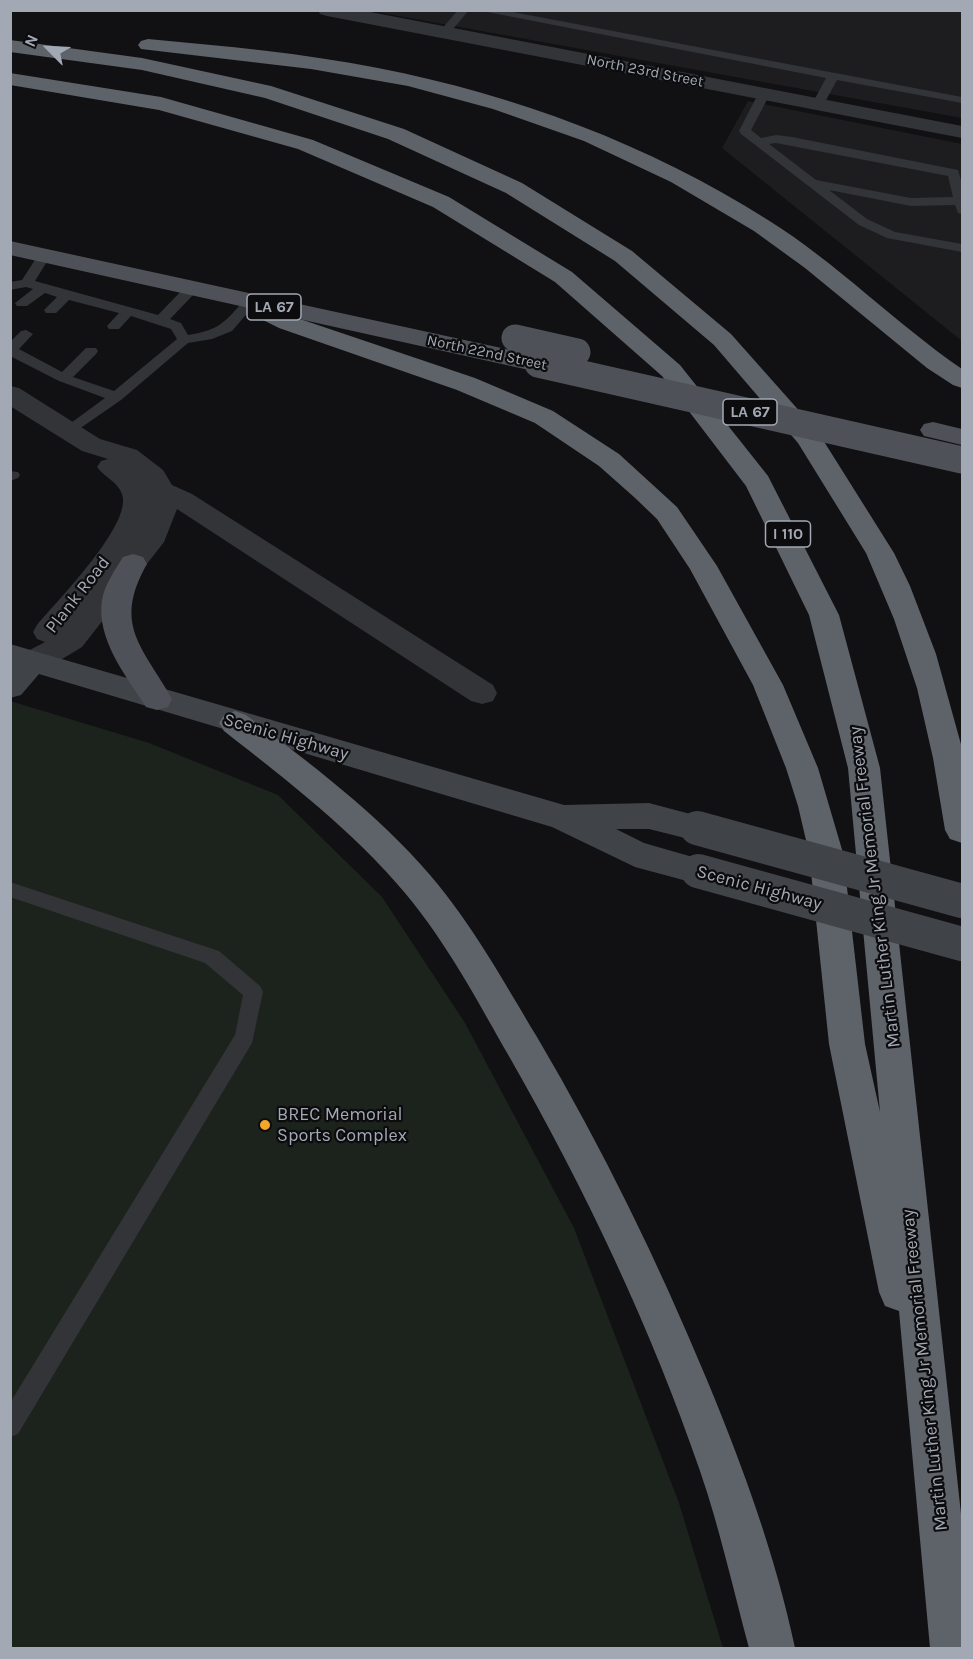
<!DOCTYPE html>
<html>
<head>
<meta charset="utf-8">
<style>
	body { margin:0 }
	#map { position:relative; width:973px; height:1659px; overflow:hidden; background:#111113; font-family:Karla,sans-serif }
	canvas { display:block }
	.frame { position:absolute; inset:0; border:12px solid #a3a9b4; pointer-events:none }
	.north { position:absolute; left:18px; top:18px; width:60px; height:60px; -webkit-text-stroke:4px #0c0c0e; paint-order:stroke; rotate:294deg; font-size:16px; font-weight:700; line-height:24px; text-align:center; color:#a3a9b4 }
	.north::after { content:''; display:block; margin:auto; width:21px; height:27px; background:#a3a9b4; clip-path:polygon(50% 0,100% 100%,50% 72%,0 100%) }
</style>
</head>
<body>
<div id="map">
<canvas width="973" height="1659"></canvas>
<div class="frame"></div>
<div class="north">N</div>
</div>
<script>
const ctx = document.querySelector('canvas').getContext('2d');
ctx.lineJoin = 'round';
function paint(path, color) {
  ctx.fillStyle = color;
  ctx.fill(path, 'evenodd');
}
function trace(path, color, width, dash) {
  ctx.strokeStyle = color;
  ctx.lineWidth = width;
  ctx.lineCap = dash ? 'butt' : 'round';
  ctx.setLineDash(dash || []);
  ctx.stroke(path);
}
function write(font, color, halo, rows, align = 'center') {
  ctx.font = font + ' Karla,sans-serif';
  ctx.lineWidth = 4.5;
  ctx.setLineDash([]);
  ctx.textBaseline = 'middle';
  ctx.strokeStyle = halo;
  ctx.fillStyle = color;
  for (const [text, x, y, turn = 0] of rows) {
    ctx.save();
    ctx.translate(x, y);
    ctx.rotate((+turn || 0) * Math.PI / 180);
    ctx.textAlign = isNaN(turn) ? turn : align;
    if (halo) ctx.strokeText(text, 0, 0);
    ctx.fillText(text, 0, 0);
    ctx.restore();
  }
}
paint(new Path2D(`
	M 371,11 L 962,11 L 962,118 Z
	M 748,101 L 962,144 L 962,341 L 722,148 Z`), '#1d1d20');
paint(new Path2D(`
	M 10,701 L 149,743 L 278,795 L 382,897 L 465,1023 L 574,1228 L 679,1503 L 723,1648 L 11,1648 Z`), '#1c231c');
paint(new Path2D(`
	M 458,10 L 469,10 L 448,35 L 440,35 L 440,31 Z
	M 477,10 L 502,10 L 962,97 L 962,103 L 837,80 L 824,104 L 818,107 L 812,104 L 826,78 Z
	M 764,91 L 770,94 L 751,130 L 761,138 L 776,135 L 792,137 L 958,170 L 962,184 L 962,214 L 958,213 L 955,205 L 911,206 L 829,190 L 867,219 L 895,232 L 962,244 L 962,252 L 887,238 L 859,225 L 741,134 L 739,131 L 758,94 ZM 776,143 L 948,176 L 953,197 L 911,198 L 816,180 L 769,144 Z
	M 45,251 L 51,255 L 35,281 L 158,315 L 187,285 L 197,285 L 199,288 L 197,291 L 170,319 L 181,323 L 188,335 C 220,330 225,322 245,299 L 250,298 L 257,302 L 232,331 L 212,339 L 188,343 L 121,400 L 69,436 L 64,434 L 62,431 L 64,428 L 105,398 L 59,381 L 10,356 L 10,342 L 21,331 L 26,330 L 33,334 L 19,349 L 62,372 L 86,348 L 96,348 L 98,351 L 96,354 L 73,377 L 114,391 L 177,339 L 171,329 L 131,316 L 119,329 L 109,329 L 107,326 L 119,313 L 69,300 L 56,313 L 46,313 L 44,310 L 57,297 L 45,293 L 27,306 L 17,306 L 15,303 L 33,289 L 26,287 L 10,290 L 10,282 L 22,280 L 40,252 Z
	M 10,471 L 18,472 L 20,475 L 18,478 L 10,481 Z
	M 10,882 L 219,951 L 260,986 L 263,992 L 252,1043 L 18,1434 L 10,1437 L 10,1403 L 235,1035 L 243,995 L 205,963 L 10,897 Z`), '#323438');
paint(new Path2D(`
	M 318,10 L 360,10 L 962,126 L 962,138 L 327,16 L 320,14 Z
	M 10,386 L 19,388 L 100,439 L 137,450 L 163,470 L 172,485 L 192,494 L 493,685 L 497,693 L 493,701 L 482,704 L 471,701 L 177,509 L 164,542 L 82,647 L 44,670 L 33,673 L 22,670 L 18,662 L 22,654 L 45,642 L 37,639 L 33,632 L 37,625 C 57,601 133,524 122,494 C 118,482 104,477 97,467 L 101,461 L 108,459 L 82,451 L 10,406 Z`), '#323438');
paint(new Path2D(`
	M 10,644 L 564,805 L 649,803 L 709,819 L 713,828 L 709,837 L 697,841 L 649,829 L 616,829 L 644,843 L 710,862 L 715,871 L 710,880 L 698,884 L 635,867 L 552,827 L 39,674 L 21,695 L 10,698 Z`), '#404348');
paint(new Path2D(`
	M 10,241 L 538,356 L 547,359 L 551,364 L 547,369 L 538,372 L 10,255 Z
	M 933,422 L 962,429 L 962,445 L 924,436 L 920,430 L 924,424 Z
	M 133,554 L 143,557 L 147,564 C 112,625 143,647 172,699 L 168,707 L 157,710 L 146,707 C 126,676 96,639 102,600 C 105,584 115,570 123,557 Z`), '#4e5157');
paint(new Path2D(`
	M 148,39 C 225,46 302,53 378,68 C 516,95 648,144 768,220 C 837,263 895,323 962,369 L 962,388 L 953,385 L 927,368 L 805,268 L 754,231 L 671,182 L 584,141 L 493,109 L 408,86 L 311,69 L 141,49 L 138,45 L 141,41 Z
	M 10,40 L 142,58 L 271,86 L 404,129 L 522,183 L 632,251 L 731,334 L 818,432 L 894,553 L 910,586 L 936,654 L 962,748 L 962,843 L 950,839 L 945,830 L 933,758 L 917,688 L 894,619 L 866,553 L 798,443 L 714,345 L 615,261 L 506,193 L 388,139 L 265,98 L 142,70 L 10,52 Z
	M 10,73 L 161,97 L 313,140 L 449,197 L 572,272 L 680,365 L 768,476 L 839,615 L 880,768 L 962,1523 L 962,1648 L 930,1648 L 899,1311 L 885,1306 L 879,1292 L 829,1044 L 809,853 L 798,806 L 786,768 L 753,685 L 690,569 L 657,519 L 634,497 L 599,466 L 535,423 L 457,390 L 279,328 L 263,320 L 251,304 L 254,299 C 268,295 270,300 279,308 C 284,312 291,315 297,318 L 475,378 L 553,411 L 619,454 L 677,507 L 717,566 L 783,685 L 818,768 L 843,853 L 865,1044 L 880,1112 L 848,768 L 809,615 L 746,486 L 662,376 L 555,282 L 433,207 L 298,149 L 159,110 L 10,85 Z
	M 235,711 L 246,715 C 311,764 377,813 430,875 C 472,924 504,982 537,1037 C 602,1147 658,1262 707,1380 C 743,1467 776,1557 795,1648 L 749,1648 C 733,1589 720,1529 700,1471 C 651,1328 585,1189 510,1058 C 478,1002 447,943 405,893 C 353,831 288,781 224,731 L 219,723 L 224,715 Z`), '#5e6269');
trace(new Path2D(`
	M 697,828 L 962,901
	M 698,871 L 962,944`), '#404348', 34);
trace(new Path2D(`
	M 515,338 L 577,352
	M 538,364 L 962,460`), '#4e5157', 27);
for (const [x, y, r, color] of [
	[265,1125,6,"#f2a62a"]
]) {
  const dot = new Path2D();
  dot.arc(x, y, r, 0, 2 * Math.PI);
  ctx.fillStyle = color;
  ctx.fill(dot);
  trace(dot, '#0c0c0e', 2);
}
write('15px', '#a3a9b4', '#0c0c0e', [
	["North 23rd Street",645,71,11],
	["North 22nd Street",487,353,12]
]);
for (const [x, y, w] of [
	[274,307,54],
	[750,412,54],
	[788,534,45]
]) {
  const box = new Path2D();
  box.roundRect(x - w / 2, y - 13, w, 26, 4.5);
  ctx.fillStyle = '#0c0c0e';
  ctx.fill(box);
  trace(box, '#a3a9b4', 1.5);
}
write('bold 16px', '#a3a9b4', null, [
	["LA 67",274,307],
	["LA 67",750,412],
	["I 110",788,534]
]);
write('18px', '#a3a9b4', '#0c0c0e', [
	["Plank Road",78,595,-52],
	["Scenic Highway",286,737,16],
	["Martin Luther King Jr Memorial Freeway",875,887,-97],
	["Scenic Highway",759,888,15],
	["Martin Luther King Jr Memorial Freeway",925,1370,-96]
]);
write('18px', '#a3a9b4', '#0c0c0e', [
	["BREC Memorial",277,1115],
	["Sports Complex",277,1136]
], 'left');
</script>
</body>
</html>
